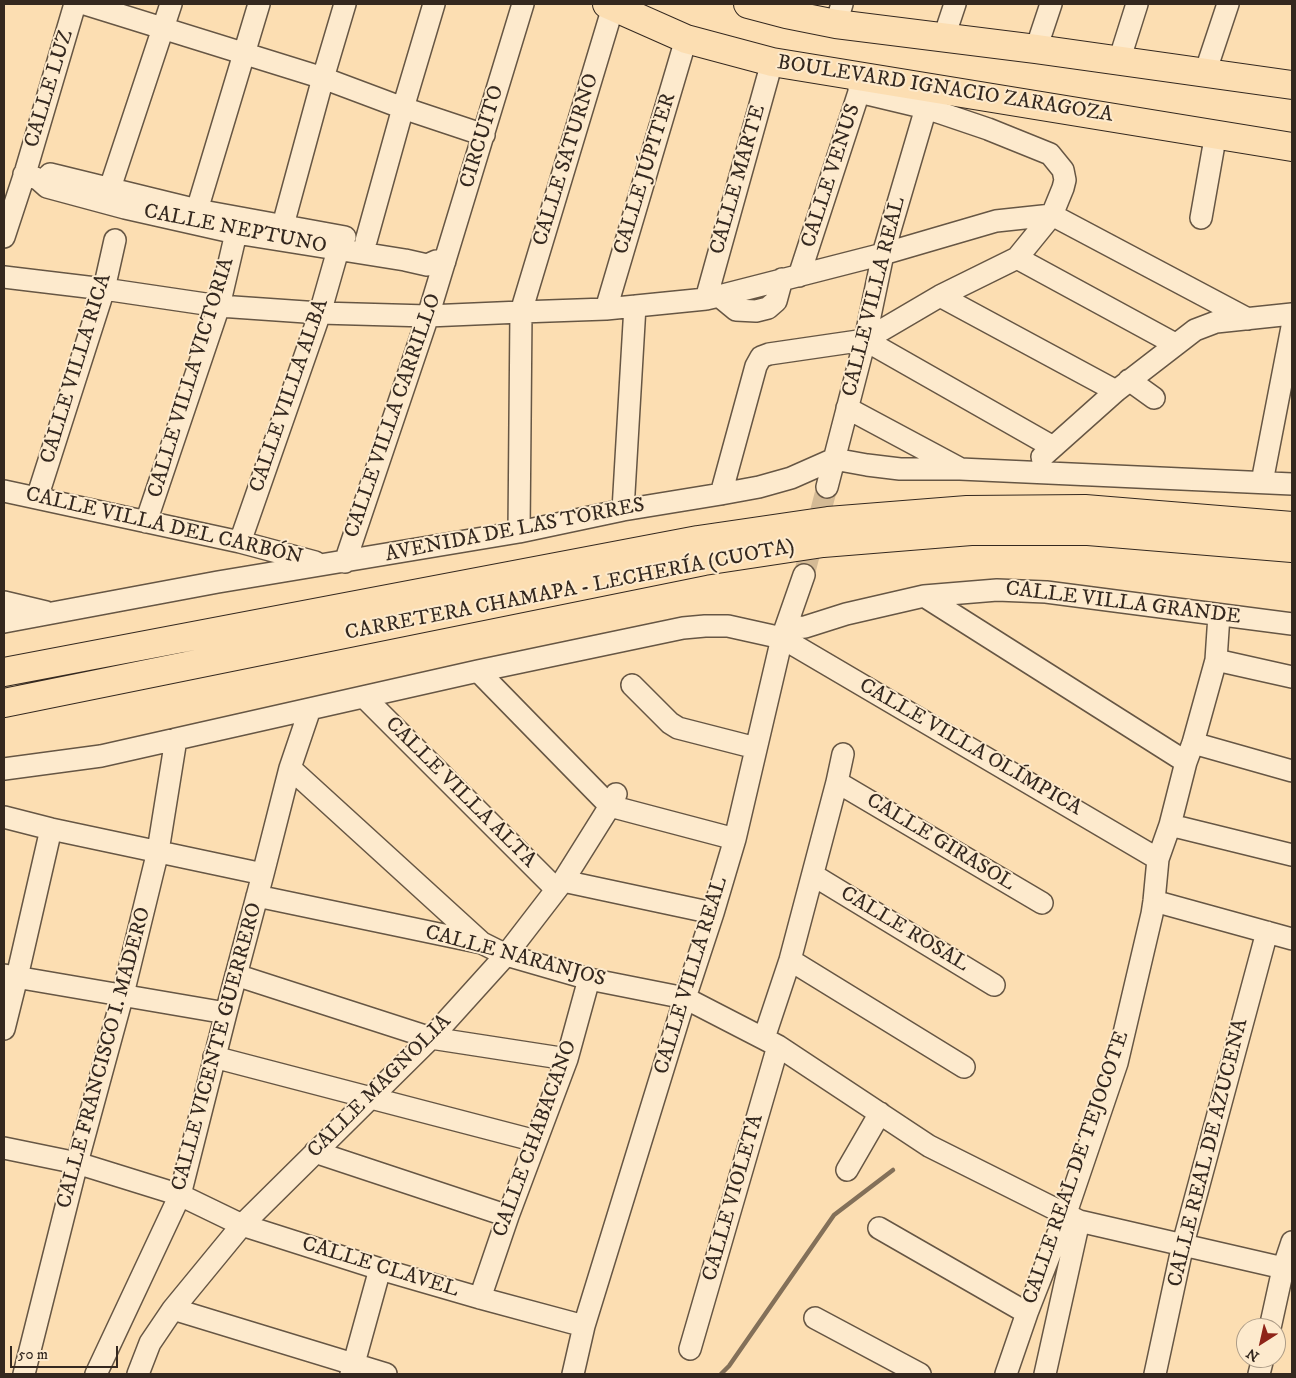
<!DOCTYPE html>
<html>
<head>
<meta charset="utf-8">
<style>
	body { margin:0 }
	#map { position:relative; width:1296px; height:1378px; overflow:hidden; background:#fcdeb2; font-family:"IM FELL DW Pica",serif }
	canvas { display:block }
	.frame { position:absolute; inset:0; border:5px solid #34281f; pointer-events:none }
	.north { position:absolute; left:1236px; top:1318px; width:50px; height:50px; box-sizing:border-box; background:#fdeacd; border:1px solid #ad9c87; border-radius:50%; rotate:215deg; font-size:14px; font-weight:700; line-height:20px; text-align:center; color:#34281f }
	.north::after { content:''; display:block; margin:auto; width:18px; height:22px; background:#8f2418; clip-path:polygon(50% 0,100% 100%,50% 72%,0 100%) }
	.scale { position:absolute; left:10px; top:1346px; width:108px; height:22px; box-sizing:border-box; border:2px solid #34281f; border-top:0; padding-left:6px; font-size:15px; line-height:18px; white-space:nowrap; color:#34281f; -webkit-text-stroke:4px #fdeacd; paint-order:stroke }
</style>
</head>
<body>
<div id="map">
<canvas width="1296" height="1378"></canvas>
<div class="frame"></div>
<div class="north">N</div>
<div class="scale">50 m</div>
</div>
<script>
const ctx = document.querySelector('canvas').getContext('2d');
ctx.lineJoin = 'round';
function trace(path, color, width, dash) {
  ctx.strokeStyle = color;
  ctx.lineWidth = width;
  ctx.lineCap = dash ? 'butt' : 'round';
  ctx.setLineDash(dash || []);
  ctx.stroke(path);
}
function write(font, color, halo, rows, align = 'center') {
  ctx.font = font + ' "IM FELL DW Pica",serif';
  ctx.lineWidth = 4;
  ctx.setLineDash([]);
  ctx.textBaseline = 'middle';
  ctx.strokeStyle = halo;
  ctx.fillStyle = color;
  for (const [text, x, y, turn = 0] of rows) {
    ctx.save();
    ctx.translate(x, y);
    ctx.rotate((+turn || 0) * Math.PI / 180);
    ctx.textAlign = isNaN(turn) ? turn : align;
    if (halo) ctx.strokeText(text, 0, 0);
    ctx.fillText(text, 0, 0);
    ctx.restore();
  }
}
trace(new Path2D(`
	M 721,1374 L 729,1366 L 834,1215 L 893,1170`), '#837059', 4.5);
trace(new Path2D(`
	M 804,575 L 827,487`), '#d4ba95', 21, [21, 11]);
const minor = new Path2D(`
	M 85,4 L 323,78 L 403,108 L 484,135
	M 836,24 L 842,4
	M 944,37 L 955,4
	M 1036,49 L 1051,4
	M 1119,61 L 1137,4
	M 1205,73 L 1228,4
	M 859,92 L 926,108 L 988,129 L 1050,154 L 1063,170 L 1065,180 L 1063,188 L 1052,215 L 1017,258 L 940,296 L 865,340
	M 24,174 L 38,179 L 47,187 L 125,208 L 236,233 L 405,260 L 427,265 L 436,261 L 445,261
	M 50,174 L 197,210 L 345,237
	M 110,188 L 171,4
	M 197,210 L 259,4
	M 1201,218 L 1216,133
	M 283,225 L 323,78 L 345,4
	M 4,237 L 26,170 L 75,4
	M 366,241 L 403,108 L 434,4
	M 1017,258 L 1175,344
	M 799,276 L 859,92 L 859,79
	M 4,277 L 104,289 L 219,306 L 320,313 L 428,316 L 521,312 L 606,309 L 706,299 L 719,296 L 883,254 L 996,221 L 1052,215 L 1248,319
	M 719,296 L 736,310 L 756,311 L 768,308 L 776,301 L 782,279
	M 940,296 L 1116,391
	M 706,299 L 772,62
	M 606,309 L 686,39
	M 1129,380 L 1154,398
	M 847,408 L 959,468
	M 1042,457 L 1116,391 L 1195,330 L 1216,322 L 1292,314
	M 1262,482 L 1292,327
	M 827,487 L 865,340 L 883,254 L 926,108
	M 4,491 L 240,542 L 315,562
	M 721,494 L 756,366 L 761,357 L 769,354 L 865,340 L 1053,447
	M 37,498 L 104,289 L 115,240
	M 623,510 L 635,306
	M 146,522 L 219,306 L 236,233
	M 519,532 L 521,312 L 613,7
	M 240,542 L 320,313 L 338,250
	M 345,562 L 428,316 L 523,4
	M 924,596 L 1186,762
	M 4,602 L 46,612
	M 4,622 L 218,582 L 519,532 L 623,510 L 721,494 L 759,487 L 791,478 L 834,459 L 867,465 L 900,469 L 960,469 L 1292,484
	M 785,629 L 805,627 L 846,614 L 924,596 L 997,590 L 1046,592 L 1292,624
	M 1216,660 L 1292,677
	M 478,671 L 610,806 L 735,839
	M 632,685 L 670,723 L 678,728 L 756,748
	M 364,697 L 556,889
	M 1193,743 L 1292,771
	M 290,768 L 482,943
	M 4,769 L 101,756 L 478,671 L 683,628 L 705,626 L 728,626 L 782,638 L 1158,859
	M 837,782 L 1042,903
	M 4,817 L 51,829 L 263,874
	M 1170,825 L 1292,855
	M 813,875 L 994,985
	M 563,881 L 713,913
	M 257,896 L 482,943 L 506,955 L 589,979 L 685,998 L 778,1046 L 929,1146 L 1079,1221 L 1292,1270
	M 1154,901 L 1292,939
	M 790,960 L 964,1067
	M 4,975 L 226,1013
	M 236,975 L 431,1038 L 567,1059
	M 4,1029 L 17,977 L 51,829
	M 764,1038 L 790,960 L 837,782 L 843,754
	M 214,1057 L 536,1141
	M 4,1148 L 77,1163 L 180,1195 L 242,1225 L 380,1269 L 480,1298 L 584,1326
	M 315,1152 L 508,1216
	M 847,1170 L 880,1113
	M 879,1228 L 1027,1313
	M 480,1298 L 508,1216 L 567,1059 L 589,979
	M 173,1309 L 386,1374
	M 815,1318 L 920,1374
	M 1270,1328 L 1283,1269 L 1292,1242
	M 690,1349 L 778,1046
	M 24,1374 L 77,1163 L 123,994 L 158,851 L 176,739
	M 96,1374 L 180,1195 L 226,1013 L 263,874 L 290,768 L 310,709
	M 138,1374 L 150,1343 L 173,1309 L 242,1225 L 431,1038 L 506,955 L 563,881 L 610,806 L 616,794
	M 351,1374 L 380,1269
	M 573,1374 L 584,1326 L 685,998 L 713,913 L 735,839 L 782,638 L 804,575
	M 1006,1374 L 1027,1313 L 1066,1213 L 1117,1063 L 1152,914 L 1154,901 L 1158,859 L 1170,825 L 1186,762 L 1193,743 L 1216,660 L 1219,615
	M 1045,1374 L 1079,1221
	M 1155,1374 L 1183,1244 L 1267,932
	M 1259,1374 L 1263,1358`);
const major = new Path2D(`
	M 607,4 L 686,39 L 772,62 L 1292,147
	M 748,4 L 786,14 L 836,24 L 1036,49 L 1292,85`);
const highway = new Path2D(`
	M 4,672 L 698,540 L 828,521 L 967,510 L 1085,509 L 1292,526
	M 4,703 L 704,561 L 823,543 L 971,531 L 1088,531 L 1292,548`);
trace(minor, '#665644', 24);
trace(major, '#34281f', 30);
trace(highway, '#34281f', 30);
trace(minor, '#fdeacd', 21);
trace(major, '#fcdeb2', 28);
trace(highway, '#fcdeb2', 28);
write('21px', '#34281f', '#fdeacd', [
	["CALLE LUZ",50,89,-73],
	["BOULEVARD IGNACIO ZARAGOZA",945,90,9],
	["CIRCUITO",483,137,-73],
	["CALLE SATURNO",567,160,-73],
	["CALLE JÚPITER",646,174,-73],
	["CALLE VENUS",832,176,-72],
	["CALLE MARTE",739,180,-74],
	["CALLE NEPTUNO",235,230,11],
	["CALLE VILLA REAL",875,297,-76],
	["CALLE VILLA RICA",77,369,-73],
	["CALLE VILLA VICTORIA",192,378,-73],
	["CALLE VILLA ALBA",290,396,-71],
	["CALLE VILLA CARRILLO",394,416,-71],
	["CALLE VILLA DEL CARBÓN",164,527,13],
	["AVENIDA DE LAS TORRES",515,531,-11],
	["CARRETERA CHAMAPA - LECHERÍA (CUOTA)",570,591,-11],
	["CALLE VILLA GRANDE",1123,604,7],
	["CALLE VILLA OLÍMPICA",970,748,30],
	["CALLE VILLA ALTA",460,793,45],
	["CALLE GIRASOL",940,843,31],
	["CALLE ROSAL",904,930,31],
	["CALLE NARANJOS",515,957,15],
	["CALLE VILLA REAL",692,976,-73],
	["CALLE VICENTE GUERRERO",218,1047,-75],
	["CALLE FRANCISCO I. MADERO",105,1058,-75],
	["CALLE MAGNOLIA",380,1087,-45],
	["CALLE CHABACANO",536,1139,-70],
	["CALLE REAL DE AZUCENA",1209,1153,-76],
	["CALLE REAL DE TEJOCOTE",1077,1168,-71],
	["CALLE VIOLETA",734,1198,-74],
	["CALLE CLAVEL",380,1268,17]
]);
</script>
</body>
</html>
